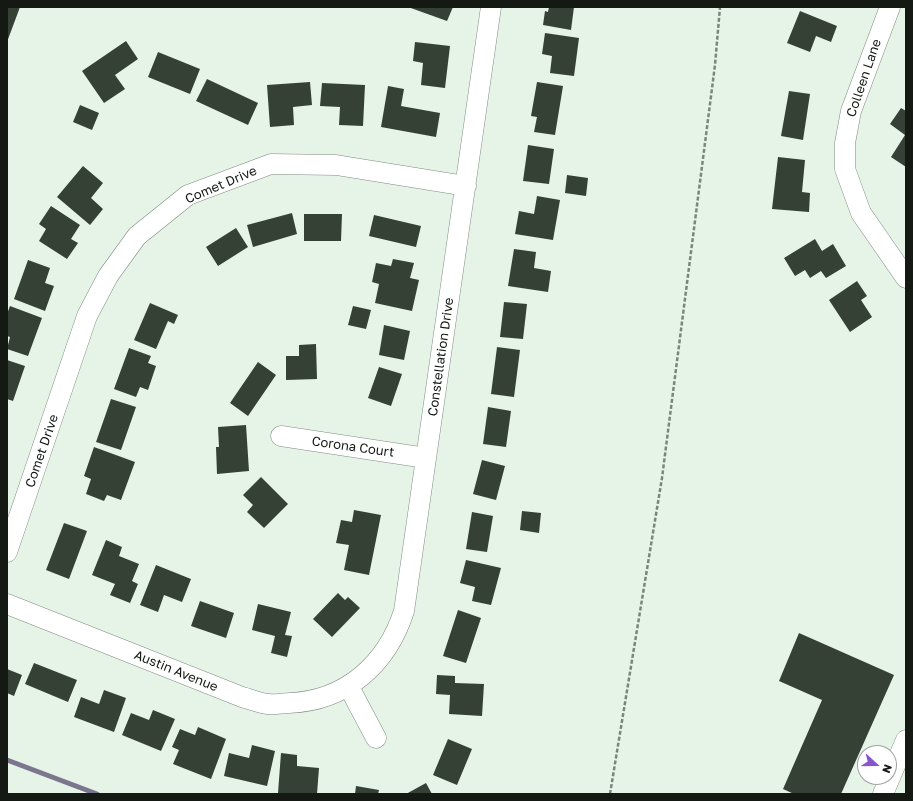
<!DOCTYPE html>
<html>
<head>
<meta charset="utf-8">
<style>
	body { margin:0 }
	#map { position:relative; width:913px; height:801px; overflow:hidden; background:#e5f4e6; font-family:"Golos Text",sans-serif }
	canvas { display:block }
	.frame { position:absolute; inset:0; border:8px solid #141914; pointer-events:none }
	.north { position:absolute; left:857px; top:745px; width:40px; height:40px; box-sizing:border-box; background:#fff; border:1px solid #a1a3a1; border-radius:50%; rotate:111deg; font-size:11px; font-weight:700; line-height:16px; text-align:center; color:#141914 }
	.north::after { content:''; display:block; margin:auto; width:14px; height:18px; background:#8756cf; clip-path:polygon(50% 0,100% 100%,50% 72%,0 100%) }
</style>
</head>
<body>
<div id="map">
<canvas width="913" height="801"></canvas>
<div class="frame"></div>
<div class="north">N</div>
</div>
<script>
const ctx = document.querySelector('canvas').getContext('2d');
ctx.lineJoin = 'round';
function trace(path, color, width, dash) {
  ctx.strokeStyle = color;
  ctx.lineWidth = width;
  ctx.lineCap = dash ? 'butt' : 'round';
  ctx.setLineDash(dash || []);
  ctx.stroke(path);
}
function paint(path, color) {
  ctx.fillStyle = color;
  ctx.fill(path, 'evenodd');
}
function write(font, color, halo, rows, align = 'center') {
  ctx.font = font + ' "Golos Text",sans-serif';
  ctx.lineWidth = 4;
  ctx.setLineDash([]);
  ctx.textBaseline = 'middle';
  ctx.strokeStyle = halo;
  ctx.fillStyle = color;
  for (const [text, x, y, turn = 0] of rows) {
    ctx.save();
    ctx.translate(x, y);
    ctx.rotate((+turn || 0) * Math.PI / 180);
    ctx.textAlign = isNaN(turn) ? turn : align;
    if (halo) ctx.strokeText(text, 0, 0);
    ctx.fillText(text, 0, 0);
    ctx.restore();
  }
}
trace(new Path2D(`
	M 7,760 L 97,794`), '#7c758e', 5);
paint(new Path2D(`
	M 7,7 L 20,7 L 7,42 Z
	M 408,7 L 453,7 L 447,21 Z
	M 549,7 L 574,7 L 571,30 L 543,25 L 545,11 L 548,12 Z
	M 800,11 L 837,26 L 831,42 L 816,36 L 810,52 L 787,43 Z
	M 545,33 L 579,38 L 574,76 L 550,73 L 552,56 L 542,54 Z
	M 126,41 L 138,59 L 115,75 L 125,89 L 104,103 L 82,71 Z
	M 415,42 L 450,46 L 445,88 L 421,85 L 423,63 L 413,61 Z
	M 158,52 L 200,69 L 190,94 L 148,77 Z
	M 207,79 L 258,103 L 248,125 L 196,101 Z
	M 310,82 L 312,105 L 293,107 L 294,125 L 270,127 L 267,85 Z
	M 537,82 L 563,86 L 555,135 L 534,132 L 537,117 L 531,116 Z
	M 322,83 L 365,85 L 363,126 L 339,125 L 340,107 L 320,106 Z
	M 388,86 L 404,89 L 401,106 L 440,113 L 436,137 L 381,127 Z
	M 789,91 L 810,94 L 803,140 L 781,136 Z
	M 80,105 L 99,113 L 92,130 L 73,122 Z
	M 901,108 L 906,111 L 906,167 L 891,157 L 905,135 L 890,124 Z
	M 528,145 L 554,149 L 549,184 L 523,181 Z
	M 778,157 L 805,160 L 802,192 L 810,193 L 809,212 L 772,209 Z
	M 83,166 L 103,183 L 91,198 L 103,209 L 90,225 L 57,197 Z
	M 567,175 L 588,178 L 586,196 L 565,193 Z
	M 537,196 L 560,200 L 553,240 L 515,234 L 519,211 L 534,214 Z
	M 51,206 L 80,225 L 71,239 L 78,243 L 67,259 L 39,241 L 46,229 L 39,224 Z
	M 292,213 L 297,234 L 253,247 L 247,225 Z
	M 304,214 L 342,214 L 341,241 L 304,241 Z
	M 374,215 L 421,226 L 416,247 L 369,236 Z
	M 236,228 L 248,247 L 218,266 L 206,247 Z
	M 815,239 L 822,251 L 833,244 L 846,266 L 826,278 L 821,271 L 810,278 L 805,270 L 795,276 L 784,258 Z
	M 514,249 L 536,252 L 534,268 L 551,271 L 548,292 L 508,286 Z
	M 393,259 L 414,263 L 410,278 L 419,280 L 412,311 L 375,303 L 379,284 L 372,282 L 376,263 L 391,266 Z
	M 28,260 L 50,268 L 45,283 L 54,286 L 45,311 L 14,299 Z
	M 857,281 L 867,296 L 861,300 L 872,317 L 850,332 L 829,300 Z
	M 504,302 L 527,304 L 523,339 L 500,337 Z
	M 150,303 L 178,315 L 174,324 L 168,321 L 156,349 L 134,340 Z
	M 10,306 L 42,318 L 28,356 L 7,349 L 10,337 L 7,336 L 7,314 Z
	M 353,306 L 371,310 L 366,329 L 348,325 Z
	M 384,325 L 410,331 L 404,360 L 379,355 Z
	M 316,344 L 317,379 L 286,380 L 286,356 L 299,356 L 299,345 Z
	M 497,347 L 520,350 L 514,397 L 491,394 Z
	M 129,348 L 151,356 L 148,363 L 156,366 L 148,390 L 140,387 L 136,397 L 114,389 Z
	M 7,360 L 25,366 L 13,401 L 7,399 Z
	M 258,362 L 276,375 L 248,416 L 230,403 Z
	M 379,367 L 402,374 L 391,406 L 368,398 Z
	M 111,399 L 136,407 L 121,450 L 96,442 Z
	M 488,407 L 511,411 L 506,447 L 483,444 Z
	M 246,425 L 249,471 L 217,474 L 216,447 L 219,447 L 218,427 Z
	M 94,447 L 135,462 L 121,500 L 107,495 L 104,501 L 86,494 L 91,479 L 84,476 Z
	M 482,460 L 505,466 L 496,500 L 473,494 Z
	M 261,477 L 288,504 L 264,528 L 247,512 L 253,505 L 243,495 Z
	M 354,510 L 381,515 L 369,575 L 344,570 L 349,545 L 336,543 L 341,520 L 352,522 Z
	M 522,511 L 541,513 L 539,533 L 520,530 Z
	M 472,512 L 493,516 L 487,552 L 466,549 Z
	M 64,523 L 87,531 L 69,579 L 46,570 Z
	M 106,540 L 122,547 L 119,556 L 139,564 L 132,581 L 138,584 L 130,603 L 110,595 L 115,584 L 92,575 Z
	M 466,560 L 501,568 L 491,605 L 472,601 L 475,587 L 460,583 Z
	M 156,565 L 191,579 L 182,602 L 164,595 L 158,612 L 140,605 Z
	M 338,593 L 345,600 L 348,597 L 360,608 L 332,637 L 313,619 Z
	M 200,601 L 234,613 L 226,638 L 191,626 Z
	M 258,604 L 291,612 L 285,635 L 292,636 L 287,657 L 271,653 L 275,636 L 252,630 Z
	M 458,610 L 481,618 L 466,663 L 443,656 Z
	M 799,633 L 894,675 L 841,794 L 794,794 L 783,789 L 822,700 L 779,681 Z
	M 34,663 L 77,680 L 68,702 L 25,684 Z
	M 7,669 L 22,675 L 14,696 L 7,693 Z
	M 437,675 L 455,676 L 455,683 L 484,684 L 482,716 L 449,714 L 450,695 L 436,694 Z
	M 104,690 L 126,698 L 114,732 L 74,717 L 81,697 L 99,704 Z
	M 153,710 L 175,719 L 161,751 L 122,735 L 131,713 L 149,720 Z
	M 198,727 L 226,739 L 211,779 L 173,764 L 179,750 L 172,747 L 180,729 L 195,735 Z
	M 448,739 L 472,749 L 457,785 L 433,775 Z
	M 252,745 L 275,751 L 267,786 L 224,776 L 229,753 L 249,758 Z
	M 281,753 L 297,755 L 297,766 L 319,768 L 317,794 L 278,793 Z
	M 426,783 L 432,794 L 406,794 Z
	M 356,786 L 379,790 L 378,794 L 355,794 Z`), '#364136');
const street = new Path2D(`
	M 890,7 L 851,111 L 845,143 L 845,169 L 861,213 L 906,278
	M 281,436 L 426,458
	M 7,552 L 87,316 L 108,276 L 137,236 L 188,195 L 271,164 L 336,165 L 466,186
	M 7,604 L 242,697 C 250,699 259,703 268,704 C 275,705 283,703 289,703 C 346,701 387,664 404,611 L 491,7
	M 349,687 L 376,738
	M 883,794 L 906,740`);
trace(street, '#7f8c80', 21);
trace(new Path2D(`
	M 610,794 L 662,478 L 715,65 L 720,7`), '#7b857c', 2.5, [4, 2]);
trace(street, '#fff', 20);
write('13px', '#141914', '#fff', [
	["Colleen Lane",864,78,-71],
	["Comet Drive",221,185,-23],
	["Constellation Drive",441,357,-82],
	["Corona Court",353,447,8],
	["Comet Drive",42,451,-71],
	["Austin Avenue",176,671,22]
]);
</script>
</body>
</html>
